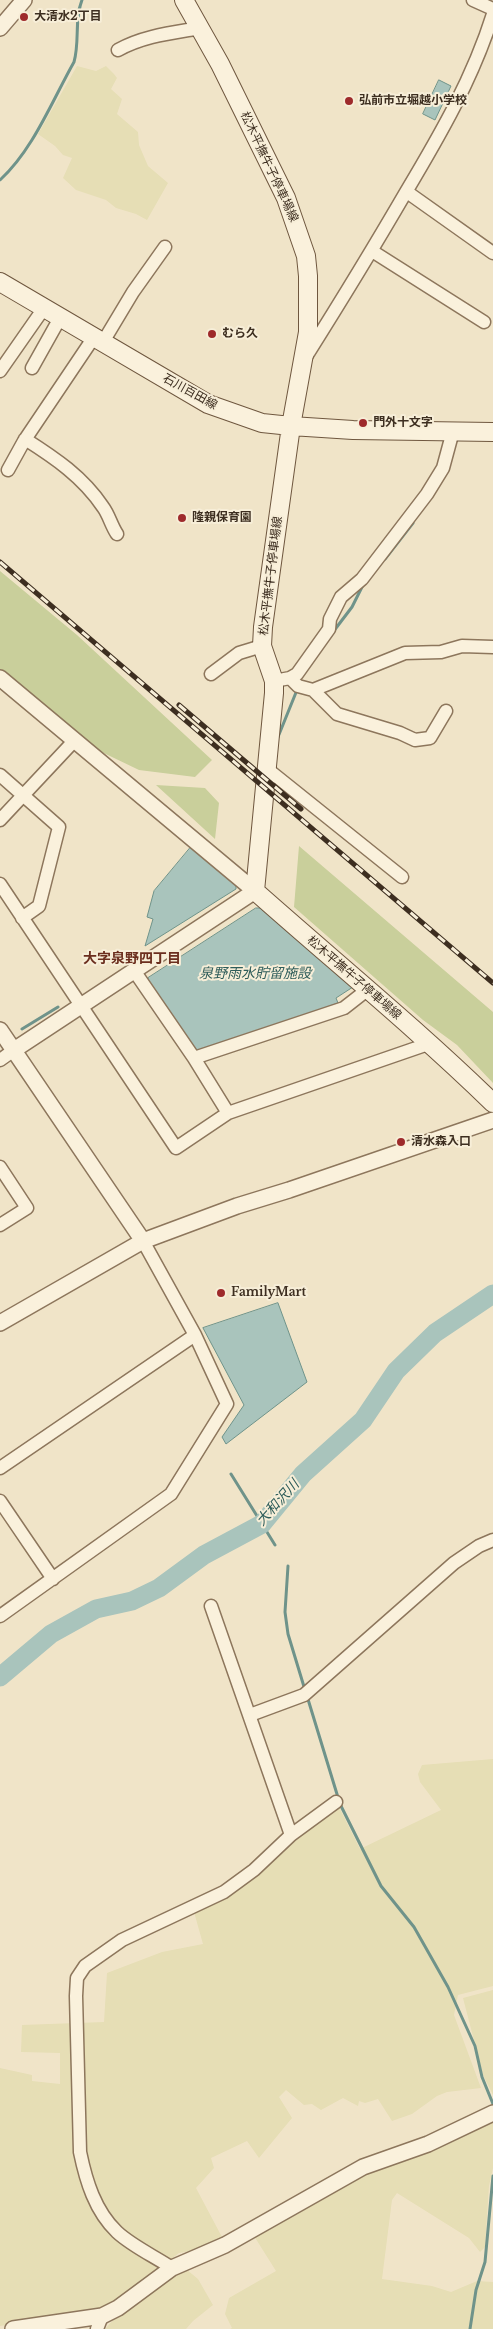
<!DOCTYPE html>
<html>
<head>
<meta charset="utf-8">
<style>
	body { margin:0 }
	canvas { display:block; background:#f0e4c8 }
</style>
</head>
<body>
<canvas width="493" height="2329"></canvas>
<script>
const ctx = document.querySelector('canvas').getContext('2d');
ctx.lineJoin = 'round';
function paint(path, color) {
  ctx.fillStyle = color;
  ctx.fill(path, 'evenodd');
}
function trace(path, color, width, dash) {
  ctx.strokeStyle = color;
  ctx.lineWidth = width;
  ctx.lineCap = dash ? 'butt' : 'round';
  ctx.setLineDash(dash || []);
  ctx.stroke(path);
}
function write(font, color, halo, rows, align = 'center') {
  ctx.font = font + ' "Libre Baskerville","Noto Sans JP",serif';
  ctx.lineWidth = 4;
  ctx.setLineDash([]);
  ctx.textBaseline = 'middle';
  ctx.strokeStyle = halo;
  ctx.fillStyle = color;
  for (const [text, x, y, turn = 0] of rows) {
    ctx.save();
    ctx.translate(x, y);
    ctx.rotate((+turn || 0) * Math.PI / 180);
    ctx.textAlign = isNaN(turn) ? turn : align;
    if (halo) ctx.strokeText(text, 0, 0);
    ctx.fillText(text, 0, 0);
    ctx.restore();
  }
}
paint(new Path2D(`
	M 77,66 L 96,71 L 106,66 L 114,74 L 117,78 L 111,89 L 122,99 L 117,114 L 138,132 L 139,145 L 148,166 L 168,183 L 147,220 L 136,214 L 116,208 L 106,200 L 76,190 L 63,178 L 72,158 L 63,155 L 55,146 L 38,134 Z
	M 493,1759 L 493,1986 L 458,1995 L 454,2015 L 481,2088 L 447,2092 L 437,2096 L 412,2114 L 392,2121 L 378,2099 L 365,2103 L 359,2101 L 358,2106 L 343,2098 L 321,2110 L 312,2104 L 304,2105 L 286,2090 L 279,2097 L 292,2118 L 259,2158 L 247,2141 L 211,2158 L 214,2168 L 196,2188 L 223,2239 L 198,2250 L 179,2253 L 105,2309 L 0,2326 L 0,2068 L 32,2075 L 32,2081 L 60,2084 L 60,2053 L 21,2052 L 22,2025 L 104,2022 L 107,1973 L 162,1952 L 203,1944 L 194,1912 L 339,1807 L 360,1849 L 441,1810 L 420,1782 L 418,1774 L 422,1765 Z
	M 493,1990 L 493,2095 L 483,2075 L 463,1998 Z
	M 493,2119 L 493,2168 L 489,2186 L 485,2247 L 480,2252 L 469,2238 L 397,2193 L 392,2200 L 382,2279 L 432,2286 L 451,2292 L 477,2281 L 493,2282 L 493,2329 L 230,2329 L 232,2328 L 225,2314 L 229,2298 L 276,2271 L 254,2236 L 364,2173 L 459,2138 Z
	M 186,2269 L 198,2279 L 213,2305 L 193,2321 L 186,2329 L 105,2329 L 113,2320 L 169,2276 Z`), '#e6deb5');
paint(new Path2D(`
	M 0,571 L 77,635 L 212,760 L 195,777 L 139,770 L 85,744 L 0,670 Z
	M 156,785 L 205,788 L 219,803 L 215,839 Z
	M 299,846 L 493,1012 L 493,1083 L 457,1045 L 423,1020 L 294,907 Z`), '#c9cf9b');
const water = new Path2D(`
	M 439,80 L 451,86 L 435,120 L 423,114 Z
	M 191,847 L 236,885 L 236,889 L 145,946 L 153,919 L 147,917 L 154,891 Z
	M 256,908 L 263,908 L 353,987 L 336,998 L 338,1003 L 199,1052 L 195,1050 L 148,981 L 148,978 Z
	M 278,1303 L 307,1382 L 226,1444 L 222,1437 L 244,1405 L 203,1328 Z`);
paint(water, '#a9c4bc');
trace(water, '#6f938a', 1);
trace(new Path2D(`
	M 0,180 C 33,150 52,101 74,62 C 80,41 74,20 82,0
	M 385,559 L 413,523
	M 333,632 L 352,607 L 363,585
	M 278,737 L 297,690
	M 22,1029 L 58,1007
	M 231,1474 L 275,1545
	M 288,1566 L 285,1612 L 288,1634 L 305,1690
	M 307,1696 L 340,1804 L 381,1886 L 414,1927 L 448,1987 L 475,2046 L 482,2077 L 493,2104
	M 470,2329 L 476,2290 L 485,2262 L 493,2176`), '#6f938a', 3);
trace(new Path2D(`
	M 0,1677 L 51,1634 L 96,1609 L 132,1601 L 159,1588 L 204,1555 L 262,1524 L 303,1474 L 363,1420 L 396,1371 L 435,1333 L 493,1294`), '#a9c4bc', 19);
const minor = new Path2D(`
	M 473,0 L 493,9
	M 118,50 C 143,36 171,33 200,28
	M 407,192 L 493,253
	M 372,251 L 484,322
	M 103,342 L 133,292 L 165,247
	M 307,355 C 341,301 374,247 406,192 C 440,135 473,78 493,14
	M 32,368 L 60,318
	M 0,371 L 44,308
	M 25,439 C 55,458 83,477 103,507 C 109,515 111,525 117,534
	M 8,470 L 24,441 L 94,337
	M 211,674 L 239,653 L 262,646
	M 290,678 L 298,686 L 313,690 L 405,653 L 441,652 L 462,646 L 493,647
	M 274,681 L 290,678 L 297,674 L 329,629 L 330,619 L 341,597 L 362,579 L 427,494 L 443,468 L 453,431
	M 313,690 L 337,714 L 400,733 L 415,740 L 430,738 L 446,711
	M 266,768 L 402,877
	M 0,775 L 59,827 L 39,906 L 22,918
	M 0,820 L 74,741
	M 0,884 L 176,1148 L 228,1113 L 431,1043
	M 135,972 L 194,1058 L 228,1113
	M 194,1058 L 344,1008 L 367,990
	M 0,1060 L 14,1050
	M 0,1167 L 27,1208 L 0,1225
	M 0,1468 L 195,1335
	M 0,1501 L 53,1579
	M 211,1606 L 291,1835
	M 0,1616 L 171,1494 L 227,1404 L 195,1335 L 143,1241
	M 250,1715 L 304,1695 L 454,1563 L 479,1546 L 493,1540
	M 172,2268 C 154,2256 132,2246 117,2232 C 95,2211 86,2181 80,2152 L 76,1996 L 77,1978 L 85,1966 L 122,1940 L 224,1892 L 254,1870 L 291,1835 L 336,1802
	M 97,2329 L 102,2316`);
const tertiary = new Path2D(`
	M 0,28 L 24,0
	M 0,678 L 255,891 L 14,1050
	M 0,1030 L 143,1241
	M 0,1323 L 143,1241 L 237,1206 L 289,1190 L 493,1120
	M 13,2329 L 102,2316 L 118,2308 L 172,2268 L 225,2245 L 363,2167 L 428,2144 L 493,2113`);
const secondary = new Path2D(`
	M 184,0 L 220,64 L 286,198 L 306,256 L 308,276 L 308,332 L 291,426 L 263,627 L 262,646 L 274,681 L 274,693 L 255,891 C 335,962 417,1029 493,1103
	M 0,282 L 208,404 L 262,423 L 291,426 L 353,430 L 493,432`);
trace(minor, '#8d765c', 15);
trace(tertiary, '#8d765c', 18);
trace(secondary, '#6f573f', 20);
trace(minor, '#faf1dc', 12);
trace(tertiary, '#faf1dc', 15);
trace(secondary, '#faf1dc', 18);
const rail = new Path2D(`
	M 0,562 L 493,983
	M 179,705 L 301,809`);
trace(rail, '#3d2e20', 5);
trace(rail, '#f7eed8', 3, [9]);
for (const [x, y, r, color] of [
	[24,17,5,"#9e2a2b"],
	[349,101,5,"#9e2a2b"],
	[212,334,5,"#9e2a2b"],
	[363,423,5,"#9e2a2b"],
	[182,518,5,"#9e2a2b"],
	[401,1142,5,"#9e2a2b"],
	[221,1293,5,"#9e2a2b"]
]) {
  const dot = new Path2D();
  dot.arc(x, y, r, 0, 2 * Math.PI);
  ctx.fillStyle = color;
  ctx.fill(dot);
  trace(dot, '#f7eed8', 2);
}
write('bold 12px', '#3d2e20', '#f7eed8', [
	["大清水2丁目",34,17],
	["弘前市立堀越小学校",359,101],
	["むら久",222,334],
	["門外十文字",373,423],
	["隆親保育園",192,518],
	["清水森入口",411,1142],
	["FamilyMart",231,1293]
], 'left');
write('12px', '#3d2e20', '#f7eed8', [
	["松木平撫牛子停車場線",269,167,65],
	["石川百田線",190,392,29],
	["松木平撫牛子停車場線",271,576,-83],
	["松木平撫牛子停車場線",354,978,41]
]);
write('bold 14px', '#6b2e1e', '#f7eed8', [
	["大字泉野四丁目",132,959]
]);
write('italic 14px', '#2f5d5a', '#f7eed8', [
	["泉野雨水貯留施設",255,974],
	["大和沢川",278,1503,-48]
]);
</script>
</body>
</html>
